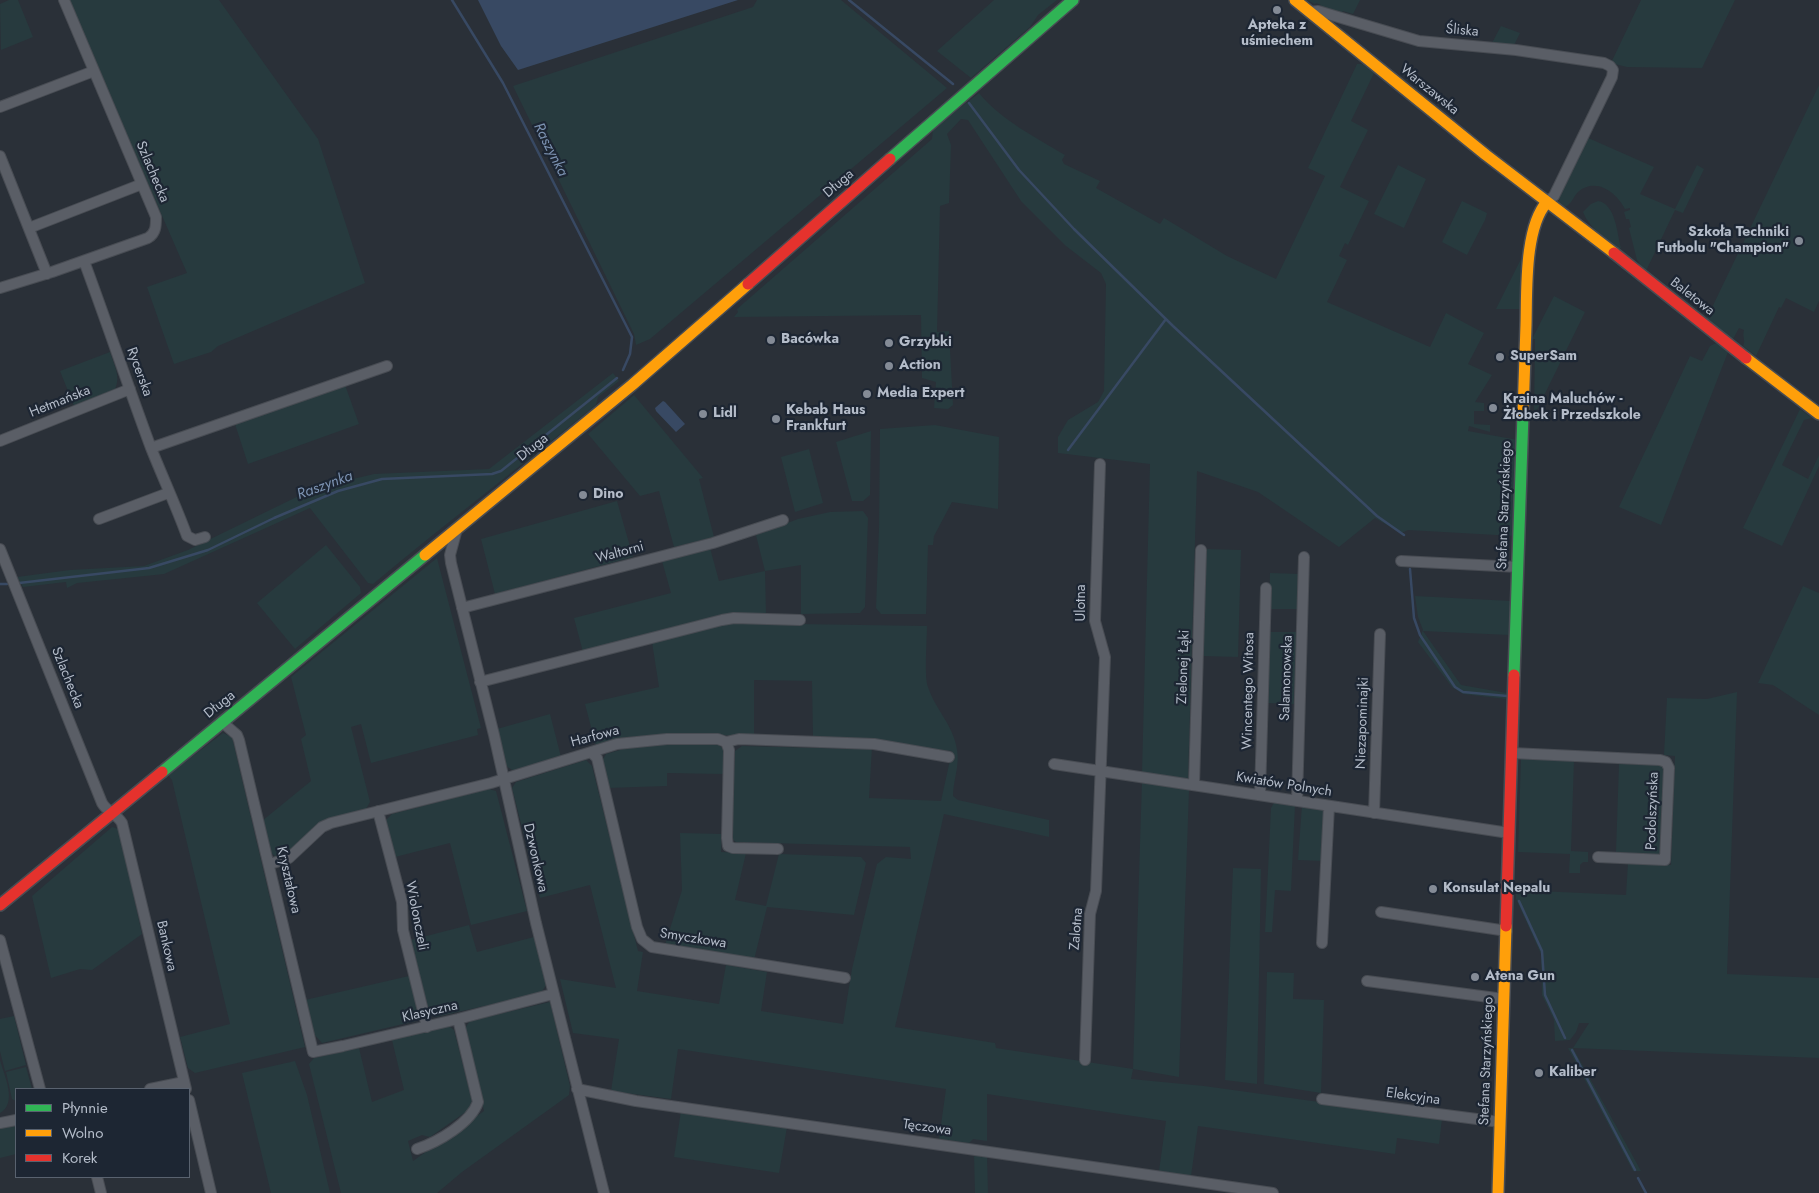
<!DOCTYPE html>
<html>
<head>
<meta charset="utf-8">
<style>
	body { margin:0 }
	#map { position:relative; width:1819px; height:1193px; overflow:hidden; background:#2a3038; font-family:Jost,sans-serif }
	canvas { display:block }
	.legend { position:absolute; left:15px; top:1088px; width:175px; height:90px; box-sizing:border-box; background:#1d2633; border:1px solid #59626f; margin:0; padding:6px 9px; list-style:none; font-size:15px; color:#b4bcc9 }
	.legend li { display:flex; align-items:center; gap:10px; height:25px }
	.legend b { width:25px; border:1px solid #59626f }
</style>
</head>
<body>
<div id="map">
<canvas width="1819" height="1193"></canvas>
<ul class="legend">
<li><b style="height:6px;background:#30b455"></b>Płynnie</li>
<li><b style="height:6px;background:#ff9f0a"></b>Wolno</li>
<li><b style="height:6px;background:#e5322d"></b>Korek</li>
</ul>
</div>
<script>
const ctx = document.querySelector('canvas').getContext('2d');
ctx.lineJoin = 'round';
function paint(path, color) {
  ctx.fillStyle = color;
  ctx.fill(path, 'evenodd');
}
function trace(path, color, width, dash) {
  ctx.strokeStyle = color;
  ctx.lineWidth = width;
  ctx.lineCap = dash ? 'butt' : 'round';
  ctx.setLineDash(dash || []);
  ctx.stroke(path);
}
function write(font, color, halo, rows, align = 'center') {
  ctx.font = font + ' Jost,sans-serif';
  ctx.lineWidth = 4.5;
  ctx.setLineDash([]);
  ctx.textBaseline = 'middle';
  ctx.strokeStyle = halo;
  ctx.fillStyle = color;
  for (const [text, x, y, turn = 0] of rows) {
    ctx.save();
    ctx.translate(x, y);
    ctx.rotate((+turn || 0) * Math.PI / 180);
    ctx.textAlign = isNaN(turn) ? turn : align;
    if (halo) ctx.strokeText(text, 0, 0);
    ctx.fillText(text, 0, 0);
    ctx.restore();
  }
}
paint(new Path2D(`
	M 9,0 L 18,0 L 33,37 L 1,50 L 0,4 Z
	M 68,0 L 219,0 L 318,139 L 365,283 L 218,346 L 211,352 L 174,364 L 147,287 L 187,273 Z
	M 757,0 L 841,0 L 947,88 L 650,339 L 636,345 L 634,334 L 513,86 L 753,7 Z
	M 994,0 L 1057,0 L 1038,15 L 1030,27 L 971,78 L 937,51 Z
	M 1306,0 L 1360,0 L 1353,14 L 1343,11 L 1341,15 L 1320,8 L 1321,5 L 1316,3 L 1315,4 Z
	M 1641,0 L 1735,0 L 1702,68 L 1627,67 L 1611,63 Z
	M 1501,26 L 1520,33 L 1513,47 L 1492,43 Z
	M 1357,64 L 1362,64 L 1374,73 L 1351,121 L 1368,130 L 1340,187 L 1369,201 L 1348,245 L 1345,243 L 1339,256 L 1347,260 L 1327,302 L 1430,347 L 1446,313 L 1484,333 L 1468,364 L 1492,375 L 1475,402 L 1484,403 L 1484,411 L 1474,411 L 1474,424 L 1490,425 L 1490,432 L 1469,426 L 1468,431 L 1518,440 L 1514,536 L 1408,530 L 1401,533 L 1375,518 L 1339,547 L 1258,492 L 1197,471 L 1188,779 L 1142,773 L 1150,464 L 1058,453 L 1058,437 L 1068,420 L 1098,402 L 1104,391 L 1106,284 L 1101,273 L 1066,246 L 1021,201 L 968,120 L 961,119 L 947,134 L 951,145 L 949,203 L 940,206 L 937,332 L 949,331 L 953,405 L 948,409 L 934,408 L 936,382 L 922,378 L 921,315 L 734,317 L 738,312 L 737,309 L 932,139 L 933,129 L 979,93 C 1001,120 1035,137 1065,155 L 1062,160 L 1064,164 L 1100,181 L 1096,188 L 1160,224 L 1164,218 L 1227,256 L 1276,279 L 1325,176 L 1308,168 Z
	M 1819,85 L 1819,301 L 1814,312 L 1786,298 L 1781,308 L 1779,307 L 1756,356 L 1743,346 C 1746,341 1742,336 1744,330 L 1739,328 L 1732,341 L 1706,320 Z
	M 1586,137 L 1654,167 L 1640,194 L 1675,209 L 1697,165 L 1704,169 L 1683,213 L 1675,210 L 1645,273 L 1637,260 L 1629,228 L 1631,227 L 1629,219 L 1626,219 L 1624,212 L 1630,210 L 1630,208 L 1625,209 C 1616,192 1596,177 1578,192 C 1573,197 1572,204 1565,207 L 1558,202 L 1560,198 L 1558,196 Z
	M 1398,165 L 1426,179 L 1404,228 L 1374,214 Z
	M 1462,201 L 1487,213 L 1485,220 L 1467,255 L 1442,242 Z
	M 1598,201 C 1616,204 1617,234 1621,248 L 1618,249 C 1605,238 1589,228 1583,212 L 1591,204 Z
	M 1521,259 L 1523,264 L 1521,309 L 1496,309 Z
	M 1554,296 L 1585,312 L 1534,416 L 1535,339 L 1532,339 Z
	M 1716,343 L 1728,352 L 1661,525 L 1619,507 L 1690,356 L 1702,361 L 1710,346 Z
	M 110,352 C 114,365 121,376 115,389 L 74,406 L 60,371 Z
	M 613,373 L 619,381 L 598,397 L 596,405 C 522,465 446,523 373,584 L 368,583 L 310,508 L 164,574 L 77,583 L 67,588 L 66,582 L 23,587 L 17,577 L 70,570 L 144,566 L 188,550 L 315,488 L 374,474 L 489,469 Z
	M 345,385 L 359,424 L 248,464 L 235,424 Z
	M 634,395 L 703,478 L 699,479 L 714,537 L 674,547 L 659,491 L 640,496 L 588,434 Z
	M 1800,409 L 1812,418 L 1804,420 L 1782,465 L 1808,479 L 1819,455 L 1819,466 L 1782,546 L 1743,528 Z
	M 935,425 L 999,437 L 998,509 L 952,502 L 934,536 L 933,545 L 928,545 L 926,614 L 881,614 L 876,608 L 879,528 L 880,429 Z
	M 871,431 L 870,495 L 863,501 L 852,501 L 836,442 Z
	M 809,449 L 823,503 L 795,512 L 781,457 Z
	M 617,501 L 633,557 L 495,594 L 481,539 Z
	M 863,511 L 868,518 L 865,607 L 860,613 L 801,614 L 801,565 L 765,571 L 766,614 L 723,614 L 583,652 L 574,618 L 671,593 L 662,561 L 710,548 L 719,581 L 765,571 L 756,535 L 798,519 L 830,512 Z
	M 326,545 L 360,587 L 361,593 L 295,649 L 257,603 Z
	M 1205,549 L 1241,550 L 1238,657 L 1202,656 Z
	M 437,558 L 481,728 L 477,729 L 478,735 L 371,763 L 361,724 L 351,727 L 370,802 L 366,809 L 324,820 L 288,855 L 276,857 L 270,852 L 262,821 L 311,781 L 301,739 L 306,735 L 291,677 Z
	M 1270,573 L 1300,574 L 1299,609 L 1269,609 Z
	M 1803,586 L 1819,593 L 1819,715 L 1773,685 L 1758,683 Z
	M 1415,596 L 1511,601 L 1509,635 L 1423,631 L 1461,685 L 1507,693 L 1506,699 L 1463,694 L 1452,687 L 1418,642 L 1423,630 L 1418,617 Z
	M 730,623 L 927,626 C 927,638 924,678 928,687 C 935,709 954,726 957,750 C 960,765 953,781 953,796 L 958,800 L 1049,820 L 1049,837 L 944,814 L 895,1027 L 995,1043 L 996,1048 L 1133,1069 L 1142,780 L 1189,790 L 1179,1077 L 1133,1069 L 1131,1079 L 1204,1086 L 1442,1119 L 1439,1144 L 1397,1138 L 1395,1154 L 1198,1126 L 1191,1176 L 1159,1171 L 1166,1121 L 987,1094 L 987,1141 L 973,1139 L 969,1143 L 939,1139 L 946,1089 L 678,1049 L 671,1099 L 611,1091 L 619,1039 L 573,1033 L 560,979 L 616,988 L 590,885 L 540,898 L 512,788 L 516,782 L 586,760 L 592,766 L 638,951 L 643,952 L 637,991 L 719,1004 L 726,965 L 767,972 L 761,1011 L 843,1024 L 852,969 L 877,864 L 886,857 L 911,859 L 910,847 L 736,842 L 731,838 L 735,751 L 742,746 L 858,749 L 872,747 L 869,798 L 941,801 L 952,751 L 813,737 L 812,681 L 754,680 L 754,736 L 667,734 L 630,737 L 596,746 L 585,704 L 659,687 L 652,642 Z
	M 1269,632 L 1298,632 L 1296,704 L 1266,703 Z
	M 1737,692 L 1727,974 L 1819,978 L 1819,1058 L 1573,1048 L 1641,1171 L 1633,1171 L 1568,1048 L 1573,1048 L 1589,1023 L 1579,1023 L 1576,1032 L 1570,1040 L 1555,1041 L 1554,1020 L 1542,995 L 1541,954 L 1516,899 L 1516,890 L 1626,895 L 1628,863 L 1671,865 L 1675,756 L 1664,755 L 1667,698 L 1707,699 Z
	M 550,714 L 561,757 L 514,771 L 506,766 L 497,729 Z
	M 223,733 L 232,737 L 305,1047 L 195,1073 L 188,1068 L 180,1037 L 230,1024 L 172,780 L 168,775 Z
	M 641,744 L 718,744 L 724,750 L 724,774 L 667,773 L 667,786 L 607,788 L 601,763 L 606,754 Z
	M 1521,758 L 1574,760 L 1571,851 L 1588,852 L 1588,862 L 1583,862 L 1580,865 L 1580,873 L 1569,873 L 1570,854 L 1518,852 Z
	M 1619,764 L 1661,765 L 1664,767 L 1661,852 L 1658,855 L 1616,852 Z
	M 489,789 L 496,791 L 527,911 L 471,925 L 450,843 L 395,857 L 385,821 L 392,814 Z
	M 1275,801 L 1295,805 L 1291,891 L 1275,890 L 1272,932 L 1265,932 L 1271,808 Z
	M 1302,805 L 1327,809 L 1323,861 L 1298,860 Z
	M 112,827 L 119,829 L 142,934 L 92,970 L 80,969 L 51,978 L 32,896 Z
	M 680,833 L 722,834 L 721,852 L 746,853 L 735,900 L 766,906 L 779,854 L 861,857 L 866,863 L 854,915 L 767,907 L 754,960 L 665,945 L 682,890 Z
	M 1233,868 L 1261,869 L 1257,1084 L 1225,1080 Z
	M 469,925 L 477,952 L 534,937 L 546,985 L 541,993 L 436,1017 L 429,1013 L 411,940 Z
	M 1267,972 L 1294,973 L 1293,999 L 1324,1000 L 1321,1093 L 1264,1084 Z
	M 409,976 L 419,1015 L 416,1021 L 322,1043 L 313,1033 L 305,1000 Z
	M 550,1002 L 570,1086 L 569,1095 L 462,1172 L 437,1193 L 341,1193 L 309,1064 L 314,1058 L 359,1048 L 372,1102 L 404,1090 L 392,1040 L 449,1026 L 454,1030 L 472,1101 L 467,1111 L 430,1137 L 422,1135 L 408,1141 L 413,1161 L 484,1111 L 465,1028 L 470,1021 Z
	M 14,1016 L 26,1065 L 5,1071 L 0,1051 L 0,1019 Z
	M 0,1060 C 4,1075 18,1103 0,1113 Z
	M 295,1061 L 307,1095 L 330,1193 L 271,1193 L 242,1073 Z
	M 26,1067 L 32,1089 L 16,1089 L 16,1101 L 12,1099 L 6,1072 Z
	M 681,1111 L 787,1127 L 779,1173 L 674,1157 Z
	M 16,1124 L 16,1154 L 0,1158 L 0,1128 Z
	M 974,1154 L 987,1156 L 988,1193 L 975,1193 Z`), '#273a3e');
paint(new Path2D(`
	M 478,0 L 738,0 L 518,70 L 501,46 Z
	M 663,401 L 665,402 L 685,424 L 676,432 L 656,411 L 655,408 Z`), '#384963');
trace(new Path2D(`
	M 452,0 L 503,83 L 632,337 L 630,354 L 623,370
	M 849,0 L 953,84
	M 969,103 L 1019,170 L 1074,229 L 1173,326 L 1377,516 L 1404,535
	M 1068,450 L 1166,319
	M 1410,569 L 1414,618 L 1420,635 L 1455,687 L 1463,692 L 1507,696
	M 19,583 L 149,568 L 208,550 L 274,518 L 338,491 L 382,479 L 492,474 L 501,471 L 617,378
	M 0,584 L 7,584
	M 1519,901 L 1542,951 L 1545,995 L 1565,1038
	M 1572,1050 L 1635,1170
	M 1638,1178 L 1646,1193`), '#384963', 2.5);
const street = new Path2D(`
	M 1309,12 L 1318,11 L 1419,41 L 1516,50 L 1604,63 L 1610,66 L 1613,70 L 1612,77 L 1554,196 L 1547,202
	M 0,107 L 94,71
	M 0,156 L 47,274
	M 29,228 L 142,184
	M 84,261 C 107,323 128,386 151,448 C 163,478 176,506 187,536 L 195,540 L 205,537
	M 0,288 L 52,272 L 148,238 C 156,233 156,226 156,217 L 64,0
	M 0,441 L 130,389
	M 151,448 L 387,366
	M 99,519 L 168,493
	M 457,529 L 450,555 L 451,563 L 494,735 L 536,923 L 604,1193
	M 0,549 L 102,803 C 107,812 117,814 122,823 L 186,1089
	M 1401,561 L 1518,567
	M 462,608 L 713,543 L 783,520
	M 480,682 L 722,620 L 734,618 L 800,620
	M 222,722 L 237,735 L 239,740 L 313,1052 L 343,1046 L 458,1019 L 553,994
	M 726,742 L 729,750 L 727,838 L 728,846 L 733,848 L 778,849
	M 591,752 L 597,758 L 637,927 L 642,939 L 652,947 L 845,978
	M 1512,753 L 1660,760 L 1666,762 L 1669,768 L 1665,860 L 1598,857
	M 1054,764 L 1509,833
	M 1194,785 L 1201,550
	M 1260,795 L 1266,588
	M 1297,801 L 1304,557
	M 378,811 L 402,902 L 403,930 L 427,1027
	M 1374,813 L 1380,634
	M 270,864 L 289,858 L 322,827 L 331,823 L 491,783 L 617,744 L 667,739 L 718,739 L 726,742 L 739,739 L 874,744 L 949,757
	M 1381,912 L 1507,931
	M 0,940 L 40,1089
	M 1322,943 L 1329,806
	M 1367,981 L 1504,999
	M 1085,1060 L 1090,914 L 1096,891 L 1105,657 L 1095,621 L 1100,464
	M 150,1089 L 184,1082
	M 577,1089 L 636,1101 L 1273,1193
	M 1322,1099 L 1500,1122
	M 189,1100 L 211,1193
	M 0,1123 L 16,1120
	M 417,1149 C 438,1142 471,1123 478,1102 L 458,1019
	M 97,1177 L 101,1193`);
const fast = new Path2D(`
	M 890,159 L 1073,0
	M 1514,675 L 1523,414
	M 162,772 L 425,555`);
const slow = new Path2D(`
	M 1295,0 L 1486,155 L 1614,253
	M 1746,358 L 1819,414
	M 1523,414 C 1524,384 1525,355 1526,325 C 1527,292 1524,228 1547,202
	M 425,555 L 632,385 L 748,284
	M 1498,1193 L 1506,926`);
const jam = new Path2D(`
	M 1614,253 L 1746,358
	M 748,284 L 890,159
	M 0,905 L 162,772
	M 1506,926 L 1514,675`);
trace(street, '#484c53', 12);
trace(fast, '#484c53', 14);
trace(slow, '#484c53', 14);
trace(jam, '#484c53', 14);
trace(street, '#5a5e66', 10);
trace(fast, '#30b455', 11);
trace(slow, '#ff9f0a', 11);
trace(jam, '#e5322d', 11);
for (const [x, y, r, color] of [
	[1277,10,5,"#848b96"],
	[1799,241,5,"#848b96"],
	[771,340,5,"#848b96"],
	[889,343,5,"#848b96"],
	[1500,357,5,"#848b96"],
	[889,366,5,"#848b96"],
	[867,394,5,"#848b96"],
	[1493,408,5,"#848b96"],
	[703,414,5,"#848b96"],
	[776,419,5,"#848b96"],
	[583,495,5,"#848b96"],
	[1433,889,5,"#848b96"],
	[1475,977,5,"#848b96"],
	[1539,1073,5,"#848b96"]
]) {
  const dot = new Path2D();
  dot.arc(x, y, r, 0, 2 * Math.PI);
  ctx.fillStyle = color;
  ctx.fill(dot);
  trace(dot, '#1d2633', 2);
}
write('bold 14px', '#b4bcc9', '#1d2633', [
	["Apteka z",1277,26,"center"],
	["uśmiechem",1277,42,"center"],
	["Szkoła Techniki",1789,233,"right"],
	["Futbolu \"Champion\"",1789,249,"right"],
	["Bacówka",781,340],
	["Grzybki",899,343],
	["SuperSam",1510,357],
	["Action",899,366],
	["Media Expert",877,394],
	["Kraina Maluchów -",1503,400],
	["Żłobek i Przedszkole",1503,416],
	["Kebab Haus",786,411],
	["Frankfurt",786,427],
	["Lidl",713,414],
	["Dino",593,495],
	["Konsulat Nepalu",1443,889],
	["Atena Gun",1485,977],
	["Kaliber",1549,1073]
], 'left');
write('14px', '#b4bcc9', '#1d2633', [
	["Śliska",1462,31,5],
	["Warszawska",1429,90,39],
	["Szlachecka",152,172,67],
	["Długa",839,184,-41],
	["Baletowa",1692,297,38],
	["Rycerska",139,372,70],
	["Hetmańska",60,402,-22],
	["Długa",533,448,-39],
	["Stefana Starzyńskiego",1505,505,-88],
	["Waltorni",620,553,-15],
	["Ulotna",1082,603,-90],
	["Zielonej Łąki",1184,667,-88],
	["Szlachecka",67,678,68],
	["Salamonowska",1287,678,-88],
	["Wincentego Witosa",1249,691,-89],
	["Długa",220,705,-39],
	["Niezapominajki",1363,723,-88],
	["Harfowa",595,737,-15],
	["Kwiatów Polnych",1284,785,9],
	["Podolszyńska",1653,811,-88],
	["Dzwonkowa",535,858,77],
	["Kryształowa",288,880,77],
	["Wiolonczeli",416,916,79],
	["Zalotna",1077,929,-85],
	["Smyczkowa",693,939,9],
	["Bankowa",166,946,77],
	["Klasyczna",430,1012,-13],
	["Stefana Starzyńskiego",1487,1061,-88],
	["Elekcyjna",1413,1097,8],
	["Tęczowa",927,1128,8]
]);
write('italic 15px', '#7c92b1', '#1d2633', [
	["Raszynka",550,150,63],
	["Raszynka",325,486,-20]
]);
</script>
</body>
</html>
